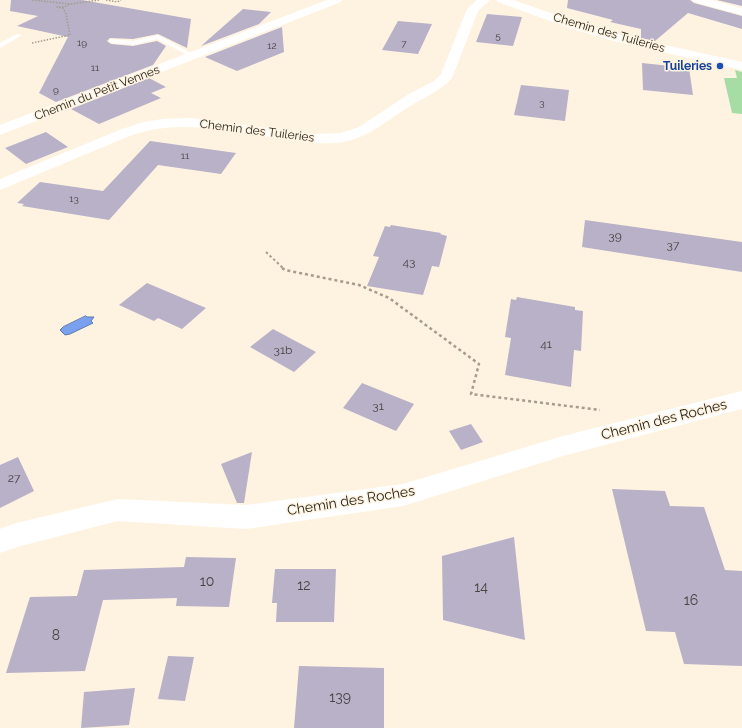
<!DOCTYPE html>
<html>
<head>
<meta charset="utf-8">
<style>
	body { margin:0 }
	canvas { display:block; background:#fef3e1 }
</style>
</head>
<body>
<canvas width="742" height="728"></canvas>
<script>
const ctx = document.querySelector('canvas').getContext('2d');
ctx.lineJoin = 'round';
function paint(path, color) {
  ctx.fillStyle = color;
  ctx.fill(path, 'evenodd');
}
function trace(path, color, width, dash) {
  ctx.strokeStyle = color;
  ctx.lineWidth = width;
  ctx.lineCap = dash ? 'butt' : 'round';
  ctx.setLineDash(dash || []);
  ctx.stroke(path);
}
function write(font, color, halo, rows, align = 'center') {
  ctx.font = font + ' Raleway,sans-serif';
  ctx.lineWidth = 3;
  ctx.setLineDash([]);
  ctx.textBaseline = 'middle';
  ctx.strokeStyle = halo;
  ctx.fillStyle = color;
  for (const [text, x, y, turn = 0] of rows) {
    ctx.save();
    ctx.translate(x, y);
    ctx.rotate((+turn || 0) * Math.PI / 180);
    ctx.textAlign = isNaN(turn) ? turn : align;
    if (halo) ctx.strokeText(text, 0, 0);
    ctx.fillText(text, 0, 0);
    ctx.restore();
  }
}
paint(new Path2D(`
	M 735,70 L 742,72 L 742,114 L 732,113 L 724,78 L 737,78 Z`), '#a5dda5');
const water = new Path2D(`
	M 86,316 L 87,317 L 94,317 L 91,321 L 93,323 L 70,334 L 65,335 L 60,330 L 63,327 Z`);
paint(water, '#7aa1ef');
trace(water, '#6079ae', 1);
paint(new Path2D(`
	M 11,0 L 82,0 L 191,19 L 187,48 L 158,34 L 133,39 L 110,38 L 107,41 L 111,44 L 133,46 L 157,41 L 166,46 L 153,65 L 56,102 L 39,93 L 68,37 L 17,26 L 38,16 L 10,11 Z
	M 568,0 L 690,0 L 694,3 L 742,16 L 742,29 L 688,13 L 655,41 L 641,38 L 641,29 L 610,22 L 613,20 L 567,8 Z
	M 717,0 L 742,0 L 742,6 Z
	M 243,9 L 271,12 L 259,24 L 201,46 Z
	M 487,14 L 522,17 L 513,46 L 476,42 Z
	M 398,21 L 432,24 L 418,54 L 382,50 Z
	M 282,27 L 284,52 L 237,71 L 205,57 Z
	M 642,63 L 689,68 L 693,95 L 643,90 Z
	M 149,78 L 166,87 L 151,93 L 161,98 L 99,124 L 71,109 Z
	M 521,85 L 569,90 L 565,121 L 514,115 Z
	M 46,132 L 68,147 L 26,164 L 5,148 Z
	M 150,141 L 236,153 L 221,174 L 158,165 L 109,220 L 22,206 L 24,204 L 17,203 L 40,182 L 103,191 Z
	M 585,220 L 742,242 L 742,272 L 582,247 Z
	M 391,225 L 441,233 L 440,234 L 447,236 L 439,267 L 432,266 L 423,295 L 367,286 L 379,257 L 373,256 L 385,226 L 390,227 Z
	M 147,283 L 206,308 L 182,329 L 158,318 L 154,321 L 119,305 Z
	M 517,297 L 575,307 L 575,310 L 583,311 L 581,351 L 574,350 L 571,387 L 505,375 L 511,338 L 505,337 L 511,299 L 516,300 Z
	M 273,329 L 316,352 L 294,372 L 250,347 Z
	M 362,383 L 414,404 L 396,431 L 343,408 Z
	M 471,424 L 483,442 L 461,450 L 449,431 Z
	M 252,452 L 244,503 L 237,503 L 221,464 Z
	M 18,457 L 34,491 L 0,508 L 0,465 Z
	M 612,489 L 665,491 L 670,506 L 704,507 L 725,570 L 742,571 L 742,666 L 684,664 L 675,632 L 646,631 Z
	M 514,537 L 525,640 L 443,620 L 442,556 Z
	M 186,557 L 236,558 L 229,607 L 176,606 L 177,598 L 103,600 L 85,671 L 6,673 L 30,597 L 77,596 L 84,570 L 184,567 Z
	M 275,569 L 336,569 L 334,622 L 276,622 L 277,603 L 272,603 Z
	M 168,656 L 194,657 L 185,701 L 158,699 Z
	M 299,666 L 384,668 L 384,728 L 294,728 Z
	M 135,688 L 129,725 L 81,728 L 84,692 Z`), '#b8b1c8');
trace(new Path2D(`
	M 32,0 L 70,4 L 99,0
	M 106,0 L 117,2 L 121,0
	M 32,43 L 70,35 L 66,14 L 63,8 L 57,7 L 64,7 L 70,4`), '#a49c8e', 1.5, [1.5, 1.5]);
trace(new Path2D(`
	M 266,252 L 284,269`), '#a49c8e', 2, [2.5, 2.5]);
trace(new Path2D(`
	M 282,268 L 285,270 L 359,285 L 389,298 L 479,364 L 471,394 L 600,410`), '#a49c8e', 2.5, [3, 3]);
paint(new Path2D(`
	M 17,34 L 22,35 L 0,48 L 0,43 Z
	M 158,35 L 196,56 L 191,57 L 157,39 L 133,45 L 111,43 L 108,41 L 111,39 L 133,41 Z`), '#fff');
paint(new Path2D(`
	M 327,0 L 343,0 L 341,2 L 0,135 L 0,125 Z
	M 477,0 L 490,0 L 478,11 L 452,78 C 440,92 422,98 407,108 C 387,121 367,138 343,142 C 322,145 303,142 282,139 C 233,132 181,118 132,135 L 0,190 L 0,179 L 122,129 L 144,122 L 163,119 L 190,118 L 315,134 L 341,133 L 359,127 L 409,94 L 434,81 L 441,74 L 467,9 Z
	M 496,0 L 513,0 L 580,23 L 624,36 L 742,62 L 742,70 L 618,42 L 572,29 L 498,2 Z
	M 692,0 L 711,0 L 742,8 L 742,15 L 694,2 Z
	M 742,391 L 742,409 L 563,456 L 403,506 L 246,529 L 118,521 L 17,547 L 0,553 L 0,529 L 16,523 L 118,499 L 246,505 L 403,484 L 563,436 Z`), '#fff');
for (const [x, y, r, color] of [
	[720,66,4,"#1a4fb4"]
]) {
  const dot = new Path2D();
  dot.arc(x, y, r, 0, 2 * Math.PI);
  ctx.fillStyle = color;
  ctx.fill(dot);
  trace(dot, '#fef3e1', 1.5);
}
write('10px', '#484242', null, [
	["5",498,36],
	["19",82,43],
	["7",404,44],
	["12",272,46],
	["11",95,68],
	["9",56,90],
	["3",542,103],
	["11",185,156],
	["13",74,199]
]);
write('12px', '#221d15', '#fef3e1', [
	["Chemin des Tuileries",609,33,16],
	["Chemin du Petit Vennes",97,93,-21],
	["Chemin des Tuileries",257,131,7]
]);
write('bold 12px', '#164399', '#fef3e1', [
	["Tuileries",712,66]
], 'right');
write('12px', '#484242', null, [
	["39",615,236],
	["37",673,245],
	["43",409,262],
	["41",546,344],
	["31b",283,350],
	["31",378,406],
	["27",14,478]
]);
write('14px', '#221d15', '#fef3e1', [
	["Chemin des Roches",664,420,-14],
	["Chemin des Roches",351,501,-9]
]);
write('14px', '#484242', null, [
	["10",207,582],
	["12",304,586],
	["14",481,588],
	["16",691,601],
	["8",56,636],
	["139",340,698]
]);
</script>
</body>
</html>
